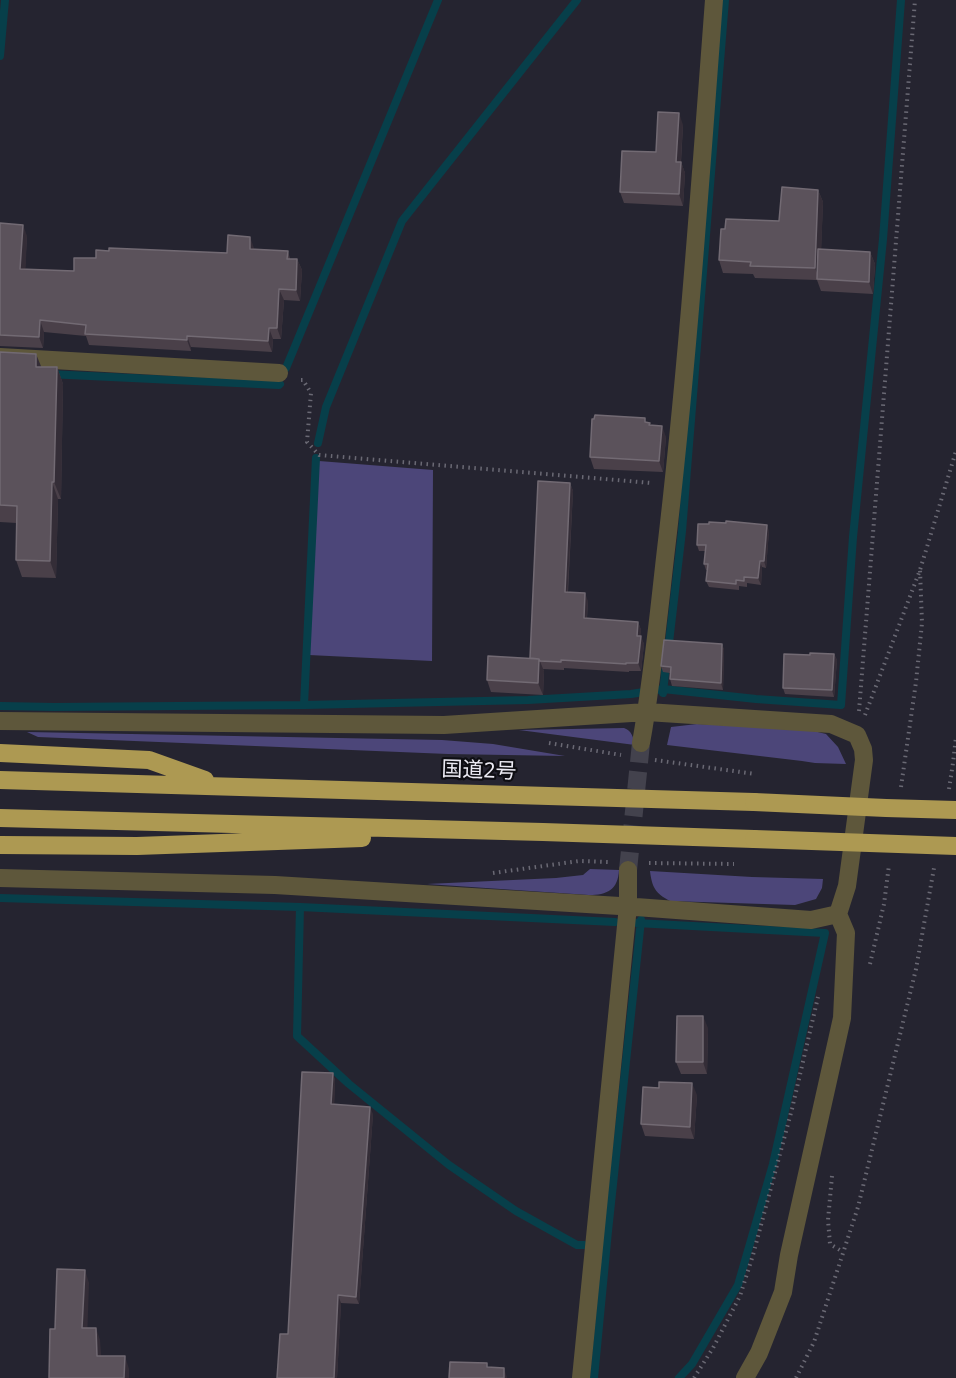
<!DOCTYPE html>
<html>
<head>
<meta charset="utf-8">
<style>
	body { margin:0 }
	canvas { display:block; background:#252430 }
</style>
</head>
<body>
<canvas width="956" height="1378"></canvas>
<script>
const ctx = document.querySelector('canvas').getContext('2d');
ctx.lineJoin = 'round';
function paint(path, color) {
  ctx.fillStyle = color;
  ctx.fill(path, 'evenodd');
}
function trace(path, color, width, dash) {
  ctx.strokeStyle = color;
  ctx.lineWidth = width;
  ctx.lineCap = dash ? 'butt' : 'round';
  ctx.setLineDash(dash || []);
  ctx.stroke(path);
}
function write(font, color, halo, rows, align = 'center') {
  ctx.font = font + ' "Noto Sans","Noto Sans JP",sans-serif';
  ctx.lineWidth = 4.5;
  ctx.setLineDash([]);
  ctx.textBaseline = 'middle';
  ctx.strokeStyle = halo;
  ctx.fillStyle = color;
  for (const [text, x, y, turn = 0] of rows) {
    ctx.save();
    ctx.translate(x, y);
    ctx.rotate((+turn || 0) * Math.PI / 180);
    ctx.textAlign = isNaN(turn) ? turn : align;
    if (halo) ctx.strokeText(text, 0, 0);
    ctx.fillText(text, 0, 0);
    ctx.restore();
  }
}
paint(new Path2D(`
	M 319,461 L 433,470 L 432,661 L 309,655 Z
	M 697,724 L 805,729 L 826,734 L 838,747 L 846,764 L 815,763 L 802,761 L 667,745 L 671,727 Z
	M 624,728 C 632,731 633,737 635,745 L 519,730 Z
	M 27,732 L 442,740 L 493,744 L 565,756 L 448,754 L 38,737 Z
	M 590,869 L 619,870 C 618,890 607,895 589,895 L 427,884 L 556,878 L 583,875 Z
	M 650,871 L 752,877 L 823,879 L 822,888 L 816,899 L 795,905 L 670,901 C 655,893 652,887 650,871 Z`), '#4c4679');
trace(new Path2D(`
	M 0,56 L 5,0
	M 286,368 L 438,0
	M 48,374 L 279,385 L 280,384
	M 318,443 L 326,407 L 402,221 L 577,0
	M 668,651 L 682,531 L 725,0
	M 663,693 L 666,664
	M 304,705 L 316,458
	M 0,706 L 54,707 L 304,705 L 528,700 L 631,694 L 663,689 L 756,699 L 841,705 L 853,537 L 883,239 L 901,0
	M 0,898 L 300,907 L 615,922
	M 300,907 L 297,1036 L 349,1084 L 449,1165 L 516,1211 L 577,1245 L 584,1245
	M 636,923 L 825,933 L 773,1164 L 738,1285 L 692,1364 L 679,1378
	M 594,1378 L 608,1231 L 641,920`), '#073f4a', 8);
trace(new Path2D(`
	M 628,870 L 641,743`), '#43424d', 18, [18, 9]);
trace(new Path2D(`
	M 301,380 L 303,380 L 311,393 L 307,442 L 319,455 L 652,483
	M 859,711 L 915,0
	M 865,715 L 920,570 L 956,451
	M 549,743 L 621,755
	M 655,760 L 755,774
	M 901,787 L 916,682 L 922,623 L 920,570
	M 949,789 L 953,763 L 956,737
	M 649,863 L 734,864
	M 493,873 L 579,861 L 608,862
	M 870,964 L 884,904 L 889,865
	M 832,1176 L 828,1220 L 830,1244 L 843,1252
	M 694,1378 L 713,1348 L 740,1296 L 753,1255 L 792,1109 L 818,997
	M 796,1378 L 814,1342 L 858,1207 L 916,969 L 934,868`), '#6a6974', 4, [1.5, 4.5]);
trace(new Path2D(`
	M 0,357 L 279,373
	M 0,721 L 444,725 L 647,712 L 831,724 L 857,735 L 863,749 L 864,760 L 847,886 L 838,914 L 846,933 L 842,1018 L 789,1255 L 783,1292 L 759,1353 L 745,1378
	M 641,743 C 652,682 658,620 665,558 C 687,373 700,186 714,0
	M 0,878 L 275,885 L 636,907 L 811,920 L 838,914
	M 581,1378 L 628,906 L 628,870`), '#5e573b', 18);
trace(new Path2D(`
	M 0,753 L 149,760 L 205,780
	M 0,780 L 754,802
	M 0,818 L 543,832 L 754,839
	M 0,845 L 137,846 L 362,838`), '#ad9952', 18);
trace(new Path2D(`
	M 754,802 L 886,808 L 956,810
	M 754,839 L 956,846`), '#ad9952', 18);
paint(new Path2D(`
	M 683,125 L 681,162 L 685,173 L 683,206 L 624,203 L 620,192 L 656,152 Z
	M 818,190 L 823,202 L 821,250 L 870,252 L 875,264 L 873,294 L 821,291 L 817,280 L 755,278 L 753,274 L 723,273 L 719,260 L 725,229 L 779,221 Z
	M 0,223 L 27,236 L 25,269 L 74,271 L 109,251 L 227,253 L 254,248 L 254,249 L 288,251 L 290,259 L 297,259 L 302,270 L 300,301 L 284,300 L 281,339 L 273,339 L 272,352 L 191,347 L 191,351 L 89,345 L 86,336 L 44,332 L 43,348 L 0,346 Z
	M 0,352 L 41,367 L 57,367 L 63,384 L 61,499 L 58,499 L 56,578 L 22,577 L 16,560 L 17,523 L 0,522 Z
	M 647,422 L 666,437 L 663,472 L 594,469 L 590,457 Z
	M 570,483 L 573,491 L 568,592 L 588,601 L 587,618 L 638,622 L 641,630 L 640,636 L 644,644 L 641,671 L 629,671 L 629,672 L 564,668 L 564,670 L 543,669 L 544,671 L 543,695 L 491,692 L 487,680 L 530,658 Z
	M 769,531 L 766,568 L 762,567 L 761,585 L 747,583 L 747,587 L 739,586 L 739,590 L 709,587 L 706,581 L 707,570 L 706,570 L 704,564 L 705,551 L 699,551 L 697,545 Z
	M 722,644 L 724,650 L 723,690 L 672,686 L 670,679 L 670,673 L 663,672 L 661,666 Z
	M 834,654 L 837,660 L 834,697 L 785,694 L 783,688 L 810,655 Z
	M 708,1028 L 707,1074 L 681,1074 L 676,1062 Z
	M 333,1073 L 335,1081 L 334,1104 L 373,1114 L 359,1304 L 341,1303 L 337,1378 L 277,1378 L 288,1334 Z
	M 659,1088 L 697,1095 L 694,1139 L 645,1136 L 641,1124 Z`), '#4a4049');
paint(new Path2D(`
	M 679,113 L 683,125 L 680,173 L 676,162 Z
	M 681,162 L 685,173 L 683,206 L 679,194 Z
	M 818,190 L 823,202 L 820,280 L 815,268 Z
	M 23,225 L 27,236 L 25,280 L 20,269 Z
	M 250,237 L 254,248 L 254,260 L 250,249 Z
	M 870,252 L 875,264 L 873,294 L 869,282 Z
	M 297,259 L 302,270 L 300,301 L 296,290 Z
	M 279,289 L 284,300 L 281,339 L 277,328 Z
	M 40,320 L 44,332 L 43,348 L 39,337 Z
	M 269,328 L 273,339 L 272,352 L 268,341 Z
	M 187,336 L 191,347 L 191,351 L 187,340 Z
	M 36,354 L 43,371 L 36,367 Z
	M 57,367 L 63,384 L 61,499 L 54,482 Z
	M 662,426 L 666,437 L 663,472 L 659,461 Z
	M 52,482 L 58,499 L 56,578 L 50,561 Z
	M 570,483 L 573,491 L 567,600 L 565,592 Z
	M 767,525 L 769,531 L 766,568 L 764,561 Z
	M 760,561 L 762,567 L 761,585 L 758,578 Z
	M 585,593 L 588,601 L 586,626 L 584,618 Z
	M 638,622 L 641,630 L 640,644 L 637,636 Z
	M 641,636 L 644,644 L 641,671 L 638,663 Z
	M 722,644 L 724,650 L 723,690 L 721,683 Z
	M 834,654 L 837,660 L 834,697 L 832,690 Z
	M 539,659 L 544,671 L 543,695 L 538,683 Z
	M 703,1016 L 708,1028 L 707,1074 L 703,1062 Z
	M 333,1073 L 335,1081 L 334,1112 L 331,1104 Z
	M 692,1083 L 697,1095 L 694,1139 L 690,1127 Z
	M 370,1107 L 373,1114 L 359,1304 L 356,1297 Z
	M 85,1270 L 89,1283 L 87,1341 L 82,1328 Z
	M 338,1295 L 341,1303 L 337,1378 L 334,1378 Z
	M 96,1328 L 100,1340 L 102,1368 L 97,1356 Z
	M 125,1356 L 129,1369 L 129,1378 L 124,1378 Z
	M 504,1368 L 507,1378 L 504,1378 Z`), '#342d37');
const building = new Path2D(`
	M 658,112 L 679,113 L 676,162 L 681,162 L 679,194 L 620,192 L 622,151 L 656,152 Z
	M 782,187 L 818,190 L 815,268 L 750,266 L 751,262 L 719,260 L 721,229 L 725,229 L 726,219 L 779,221 Z
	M 0,223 L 23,225 L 20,269 L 74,271 L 74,258 L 96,258 L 96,250 L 109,251 L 109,248 L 227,253 L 228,235 L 250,237 L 250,249 L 288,251 L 287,259 L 297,259 L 296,290 L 279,289 L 277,328 L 269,328 L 268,341 L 187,336 L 187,340 L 85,334 L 86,325 L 40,320 L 39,337 L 0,335 Z
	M 818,249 L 870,252 L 869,282 L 817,279 Z
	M 0,352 L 36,354 L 36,367 L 57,367 L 54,482 L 52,482 L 50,561 L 16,560 L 17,506 L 0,505 Z
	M 595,415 L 645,418 L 645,422 L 650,423 L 649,425 L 662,426 L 659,461 L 590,457 L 592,419 L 594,419 Z
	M 538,481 L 570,483 L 565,592 L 585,593 L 584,618 L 638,622 L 637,636 L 641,636 L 638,663 L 626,663 L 626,664 L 561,660 L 561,662 L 540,661 L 539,659 L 530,658 Z
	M 726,521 L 767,525 L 764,561 L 760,561 L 758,578 L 744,577 L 744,581 L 736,580 L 736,584 L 706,581 L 708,564 L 704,564 L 706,545 L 697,545 L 698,524 L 709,524 L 709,522 L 726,523 Z
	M 664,640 L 722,644 L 721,683 L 670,679 L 671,667 L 661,666 Z
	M 810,653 L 834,654 L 832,690 L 783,688 L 784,654 L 810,655 Z
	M 488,656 L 539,659 L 538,683 L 487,680 Z
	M 677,1016 L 703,1016 L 703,1062 L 676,1062 Z
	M 302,1072 L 333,1073 L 331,1104 L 370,1107 L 356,1297 L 338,1295 L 334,1378 L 277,1378 L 280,1334 L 288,1334 Z
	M 659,1082 L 692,1083 L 690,1127 L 641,1124 L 643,1087 L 659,1088 Z
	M 57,1269 L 85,1270 L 82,1328 L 96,1328 L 97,1356 L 125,1356 L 124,1378 L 49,1378 L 50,1329 L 55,1329 Z
	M 450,1362 L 487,1363 L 487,1367 L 504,1368 L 504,1378 L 449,1378 Z`);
paint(building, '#5b525b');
trace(building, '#726a73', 1.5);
write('21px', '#ebeaf3', '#0e0e13', [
	["国道2号",479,771,2]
]);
</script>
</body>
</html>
